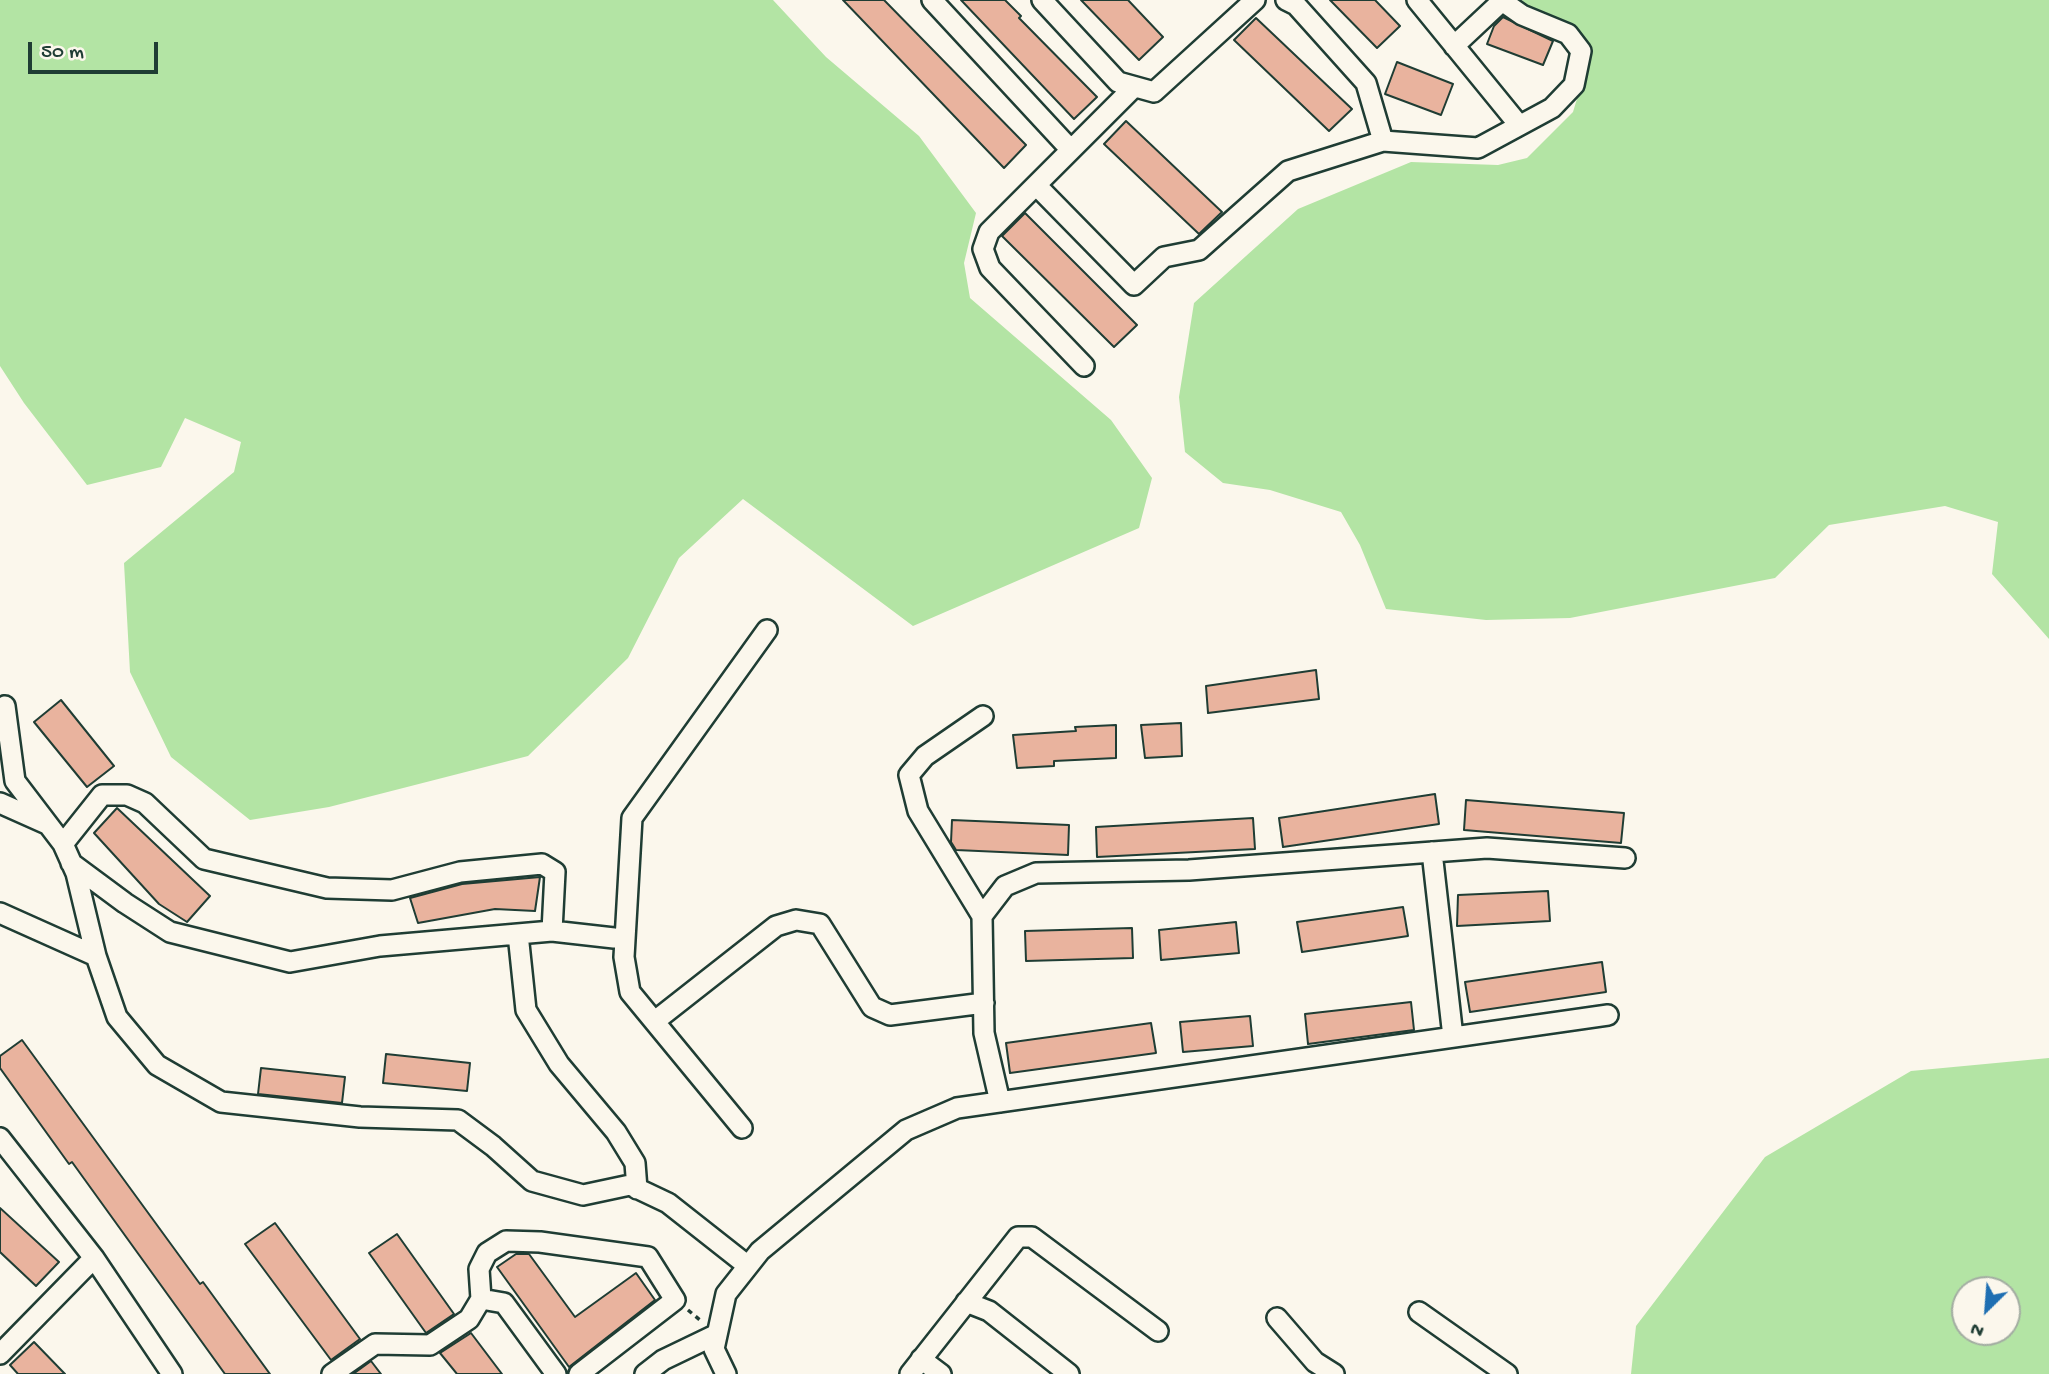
<!DOCTYPE html>
<html>
<head>
<meta charset="utf-8">
<style>
	body { margin:0 }
	#map { position:relative; width:2049px; height:1374px; overflow:hidden; background:#fbf7ec; font-family:"Gochi Hand",sans-serif }
	canvas { display:block }
	.north { position:absolute; left:1951px; top:1276px; width:70px; height:70px; box-sizing:border-box; background:#fbf7ec; border:2px solid #a3ada2; border-radius:50%; rotate:205deg; font-size:19px; font-weight:700; line-height:28px; text-align:center; color:#1f3d34 }
	.north::after { content:''; display:block; margin:auto; width:24px; height:32px; background:#1f6fb2; clip-path:polygon(50% 0,100% 100%,50% 72%,0 100%) }
	.scale { position:absolute; left:28px; top:42px; width:130px; height:32px; box-sizing:border-box; border:4px solid #1f3d34; border-top:0; padding-left:9px; font-size:21px; line-height:24px; white-space:nowrap; color:#1f3d34; -webkit-text-stroke:5px #fbf7ec; paint-order:stroke }
</style>
</head>
<body>
<div id="map">
<canvas width="2049" height="1374"></canvas>
<div class="north">N</div>
<div class="scale">50 m</div>
</div>
<script>
const ctx = document.querySelector('canvas').getContext('2d');
ctx.lineJoin = 'round';
function paint(path, color) {
  ctx.fillStyle = color;
  ctx.fill(path, 'evenodd');
}
function trace(path, color, width, dash) {
  ctx.strokeStyle = color;
  ctx.lineWidth = width;
  ctx.lineCap = dash ? 'butt' : 'round';
  ctx.setLineDash(dash || []);
  ctx.stroke(path);
}
paint(new Path2D(`
	M 0,0 L 773,0 L 826,57 L 919,136 L 976,213 L 964,263 L 970,298 L 1111,420 L 1152,478 L 1139,528 L 913,626 L 743,499 L 679,558 L 628,658 L 528,756 L 329,807 L 250,820 L 171,757 L 130,672 L 124,563 L 234,472 L 241,442 L 185,418 L 161,467 L 87,485 L 24,403 L 0,366 Z
	M 1522,0 L 2049,0 L 2049,639 L 1992,574 L 1998,522 L 1945,506 L 1829,525 L 1775,578 L 1570,618 L 1486,620 L 1386,609 L 1360,545 L 1341,512 L 1270,490 L 1223,483 L 1185,452 L 1179,397 L 1194,303 L 1298,209 L 1411,162 L 1498,165 L 1527,158 L 1573,112 L 1592,49 L 1571,25 L 1529,10 Z
	M 2049,1058 L 2049,1374 L 1631,1374 L 1636,1326 L 1765,1157 L 1911,1071 ZM 1965,1290 L 2007,1290 L 2007,1332 L 1965,1332 Z`), '#b3e4a4');
const building = new Path2D(`
	M 843,0 L 884,0 L 1026,145 L 1004,168 Z
	M 961,0 L 1005,0 L 1021,16 L 1019,18 L 1097,97 L 1074,119 Z
	M 1081,0 L 1128,0 L 1163,37 L 1139,60 Z
	M 1330,0 L 1375,0 L 1400,26 L 1377,48 Z
	M 1503,17 L 1553,41 L 1543,65 L 1487,44 L 1494,26 Z
	M 1256,18 L 1352,109 L 1329,131 L 1234,40 Z
	M 1397,62 L 1453,84 L 1441,115 L 1385,94 Z
	M 1126,121 L 1222,212 L 1199,234 L 1104,144 Z
	M 1025,213 L 1137,325 L 1114,347 L 1002,236 Z
	M 1316,670 L 1319,699 L 1208,713 L 1206,686 Z
	M 61,700 L 114,766 L 87,787 L 34,722 Z
	M 1181,723 L 1182,756 L 1145,758 L 1141,725 Z
	M 1116,725 L 1116,758 L 1054,761 L 1054,766 L 1017,768 L 1013,735 L 1076,731 L 1075,727 Z
	M 1435,794 L 1439,824 L 1283,847 L 1279,818 Z
	M 1466,800 L 1624,813 L 1621,843 L 1464,830 Z
	M 117,808 L 210,896 L 187,922 L 159,904 L 94,833 Z
	M 1253,818 L 1255,849 L 1097,857 L 1096,827 Z
	M 952,820 L 1069,825 L 1068,855 L 956,850 L 951,842 Z
	M 540,877 L 535,911 L 495,909 L 418,923 L 410,898 L 462,884 Z
	M 1548,891 L 1550,921 L 1457,926 L 1458,895 Z
	M 1403,907 L 1408,936 L 1302,952 L 1297,922 Z
	M 1236,922 L 1239,953 L 1161,960 L 1159,930 Z
	M 1132,928 L 1133,958 L 1026,961 L 1025,931 Z
	M 1602,962 L 1606,992 L 1470,1012 L 1465,982 Z
	M 1411,1002 L 1414,1030 L 1308,1044 L 1305,1014 Z
	M 1250,1016 L 1253,1046 L 1183,1052 L 1180,1022 Z
	M 1151,1023 L 1156,1053 L 1010,1073 L 1006,1043 Z
	M 22,1040 L 200,1284 L 203,1282 L 270,1374 L 225,1374 L 72,1162 L 69,1164 L 0,1068 L 0,1056 Z
	M 386,1054 L 470,1063 L 467,1091 L 383,1083 Z
	M 261,1068 L 345,1077 L 342,1103 L 258,1094 Z
	M 0,1208 L 59,1262 L 36,1286 L 0,1252 Z
	M 275,1223 L 360,1339 L 331,1360 L 245,1244 Z
	M 397,1234 L 454,1314 L 426,1333 L 369,1253 Z
	M 516,1254 L 529,1254 L 575,1317 L 636,1273 L 655,1300 L 569,1367 L 497,1267 Z
	M 471,1333 L 502,1374 L 457,1374 L 440,1353 Z
	M 34,1342 L 65,1374 L 18,1374 L 10,1365 Z
	M 371,1361 L 381,1374 L 353,1374 Z`);
paint(building, '#e9b39e');
trace(building, '#1f3d34', 2);
const minor = new Path2D(`
	M 932,0 L 1071,150
	M 1042,0 L 1118,82 L 1154,92 L 1255,0
	M 1286,0 L 1296,5 L 1366,83 L 1383,141
	M 1417,0 L 1519,125
	M 1036,185 L 1134,285 L 1164,257 L 1199,250 L 1288,171 L 1383,141 L 1478,148 L 1552,108 L 1574,85 L 1581,51 L 1568,34 L 1522,15 L 1502,1 L 1454,46
	M 1084,366 L 990,268 L 983,249 L 989,232 L 1134,87
	M 5,706 L 15,781 L 63,844 L 76,873 L 96,956 L 117,1017 L 157,1065 L 221,1102 L 360,1117 L 458,1120 L 493,1146 L 532,1181 L 583,1195 L 630,1185 L 668,1203 L 748,1266
	M 0,803 L 47,824
	M 63,844 L 102,795 L 127,795 L 145,803 L 204,859 L 327,888 L 392,890 L 460,872 L 542,864 L 555,872 L 552,931
	M 1432,852 L 1453,1037
	M 71,863 L 125,903 L 170,932 L 290,962 L 380,946 L 552,931 L 614,938
	M 0,913 L 96,956
	M 982,916 L 918,811 L 909,775 L 925,756 L 983,716
	M 518,934 L 526,1010 L 559,1064 L 616,1132 L 635,1163 L 637,1189
	M 655,1021 L 776,926 L 796,920 L 820,924 L 872,1007 L 890,1015 L 984,1003
	M 1000,1102 L 984,1033 L 982,916 L 1005,886 L 1036,873 L 1189,870 L 1487,848 L 1625,858
	M 742,1128 L 630,992 L 624,957 L 632,818 L 767,630
	M 0,1138 L 94,1258 L 172,1374
	M 481,1299 L 504,1303 L 556,1374
	M 966,1302 L 989,1311 L 1069,1374
	M 1419,1312 L 1507,1374
	M 1277,1318 L 1315,1362 L 1334,1374
	M 0,1354 L 94,1258
	M 921,1359 L 941,1374
	M 332,1374 L 375,1344 L 430,1345 L 469,1319 L 481,1299 L 479,1269 L 487,1253 L 506,1241 L 540,1242 L 648,1257 L 675,1300 L 579,1374
	M 645,1374 L 663,1360 L 717,1334
	M 726,1374 L 714,1349 L 726,1294 L 760,1251 L 906,1130 L 957,1108 L 1608,1015
	M 910,1374 L 1018,1237 L 1032,1237 L 1158,1331`);
trace(minor, '#1f3d34', 24);
trace(new Path2D(`
	M 688,1310 L 701,1321`), '#1f3d34', 3.5, [5, 5]);
trace(minor, '#fbf7ec', 19);
</script>
</body>
</html>
